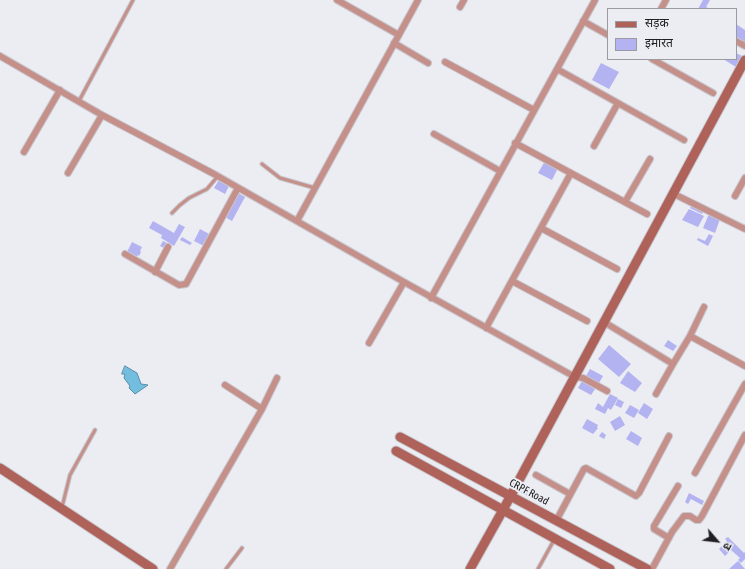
<!DOCTYPE html>
<html>
<head>
<meta charset="utf-8">
<style>
	body { margin:0 }
	#map { position:relative; width:745px; height:569px; overflow:hidden; background:#ececf3; font-family:"Asap Condensed","Noto Sans Devanagari",sans-serif }
	canvas { display:block }
	.legend { position:absolute; left:607px; top:8px; width:130px; height:52px; box-sizing:border-box; background:#ececf3; border:1px solid #9a9aa0; margin:0; padding:5px 7px; list-style:none; font-size:12px; color:#202023 }
	.legend li { display:flex; align-items:center; gap:8px; height:20px }
	.legend b { width:20px; border:1px solid #9a9aa0 }
	.north { position:absolute; left:697px; top:521px; width:40px; height:40px; -webkit-text-stroke:3px #ececf3; paint-order:stroke; rotate:118deg; font-size:11px; font-weight:700; line-height:16px; text-align:center; color:#202023 }
	.north::after { content:''; display:block; margin:auto; width:14px; height:18px; background:#202023; clip-path:polygon(50% 0,100% 100%,50% 72%,0 100%) }
</style>
</head>
<body>
<div id="map">
<canvas width="745" height="569"></canvas>
<ul class="legend">
<li><b style="height:5px;background:#ae625a"></b>सड़क</li>
<li><b style="height:11px;background:#b3b3f1"></b>इमारत</li>
</ul>
<div class="north">उ</div>
</div>
<script>
const ctx = document.querySelector('canvas').getContext('2d');
ctx.lineJoin = 'round';
function paint(path, color) {
  ctx.fillStyle = color;
  ctx.fill(path, 'evenodd');
}
function trace(path, color, width, dash) {
  ctx.strokeStyle = color;
  ctx.lineWidth = width;
  ctx.lineCap = dash ? 'butt' : 'round';
  ctx.setLineDash(dash || []);
  ctx.stroke(path);
}
function write(font, color, halo, rows, align = 'center') {
  ctx.font = font + ' "Asap Condensed",sans-serif';
  ctx.lineWidth = 4;
  ctx.setLineDash([]);
  ctx.textBaseline = 'middle';
  ctx.strokeStyle = halo;
  ctx.fillStyle = color;
  for (const [text, x, y, turn = 0] of rows) {
    ctx.save();
    ctx.translate(x, y);
    ctx.rotate((+turn || 0) * Math.PI / 180);
    ctx.textAlign = isNaN(turn) ? turn : align;
    if (halo) ctx.strokeText(text, 0, 0);
    ctx.fillText(text, 0, 0);
    ctx.restore();
  }
}
const water = new Path2D(`
	M 125,366 L 137,373 L 141,384 L 148,385 L 135,394 L 129,388 L 130,386 L 124,378 L 125,374 L 122,374 Z`);
paint(water, '#73bdde');
trace(water, '#5a8ea6', 1);
paint(new Path2D(`
	M 703,0 L 710,0 L 706,7 L 710,9 L 698,9 Z
	M 736,24 L 745,30 L 745,43 L 736,38 Z
	M 736,53 L 742,56 L 736,67 L 723,59 L 736,59 Z
	M 601,63 L 619,72 L 609,89 L 592,80 Z
	M 545,161 L 558,168 L 552,180 L 538,173 Z
	M 219,180 L 229,186 L 225,194 L 214,188 Z
	M 238,193 L 245,197 L 232,221 L 225,217 Z
	M 692,205 L 704,210 L 702,214 L 690,208 Z
	M 689,209 L 704,216 L 698,227 L 682,220 Z
	M 709,214 L 720,219 L 715,233 L 703,228 Z
	M 153,221 L 174,233 L 179,224 L 185,227 L 174,246 L 161,238 L 162,235 L 149,228 Z
	M 200,229 L 211,235 L 204,246 L 194,241 Z
	M 709,234 L 713,236 L 708,246 L 697,240 L 698,238 L 705,241 Z
	M 182,237 L 192,243 L 190,245 L 180,240 Z
	M 163,241 L 167,243 L 164,248 L 160,246 Z
	M 132,242 L 142,247 L 140,251 L 141,252 L 139,256 L 138,255 L 136,257 L 127,252 Z
	M 668,340 L 677,346 L 673,351 L 664,346 Z
	M 609,345 L 631,364 L 619,377 L 598,359 Z
	M 590,369 L 603,376 L 599,383 L 586,376 Z
	M 628,371 L 642,383 L 635,392 L 620,383 Z
	M 582,381 L 595,389 L 591,395 L 578,388 Z
	M 610,394 L 618,398 L 611,410 L 608,408 L 605,414 L 595,409 L 598,403 L 603,407 Z
	M 618,399 L 624,402 L 621,408 L 615,405 Z
	M 644,403 L 653,409 L 647,419 L 638,413 Z
	M 630,405 L 639,410 L 634,418 L 625,413 Z
	M 620,416 L 625,425 L 615,431 L 610,422 Z
	M 587,419 L 598,425 L 597,427 L 598,428 L 593,434 L 582,428 Z
	M 631,431 L 642,438 L 638,446 L 626,439 Z
	M 602,432 L 606,435 L 604,439 L 599,436 Z
	M 522,487 L 532,493 L 530,497 L 520,492 Z
	M 689,493 L 704,501 L 702,505 L 691,499 L 688,504 L 685,502 Z
	M 728,537 L 744,553 L 745,552 L 745,559 L 741,563 L 738,560 L 740,558 L 731,550 L 725,556 L 719,549 L 727,541 L 725,539 Z
	M 738,561 L 745,569 L 729,569 Z`), '#b3b3f1');
const lane = new Path2D(`
	M 79,101 L 133,0
	M 262,164 L 280,178 L 315,188
	M 172,213 L 180,205 L 189,198 L 207,189 L 218,176
	M 62,507 L 70,475 L 95,430
	M 226,569 L 242,548
	M 538,569 L 554,540`);
const street = new Path2D(`
	M 337,0 L 399,35
	M 460,7 L 464,0
	M 661,9 L 666,0
	M 583,21 L 608,35
	M 736,41 L 745,46
	M 394,43 L 428,63
	M 0,56 L 102,115 L 214,174 L 404,282 L 575,377 L 583,378 L 607,391
	M 652,59 L 713,93
	M 445,62 L 534,110
	M 557,69 L 684,140
	M 434,134 L 500,171
	M 515,143 L 647,214
	M 594,146 L 618,103
	M 24,152 L 60,90
	M 68,173 L 102,115
	M 674,194 L 745,229
	M 735,196 L 745,178
	M 625,202 L 650,159
	M 297,221 L 418,0
	M 541,228 L 617,269
	M 125,254 L 179,285 L 186,284 L 238,188
	M 155,272 L 168,247
	M 512,281 L 587,321
	M 431,298 L 595,0
	M 604,322 L 673,364 L 690,336 L 745,366
	M 486,328 L 571,173
	M 690,336 L 704,307
	M 369,343 L 404,282
	M 225,385 L 262,409
	M 656,394 L 673,364
	M 695,473 L 745,384
	M 536,475 L 570,494
	M 556,521 L 584,469 L 586,468 L 636,496 L 639,493 L 669,436
	M 669,538 L 654,529 L 654,526 L 678,486
	M 170,569 L 262,409 L 277,378
	M 652,569 L 672,532 L 684,516 L 690,516 L 696,520 L 699,520 L 702,516 L 745,435`);
const secondary = new Path2D(`
	M 400,437 L 647,569
	M 396,451 L 610,569
	M 0,468 L 153,569
	M 470,569 L 503,510 L 745,60`);
trace(lane, '#c7c7ce', 5);
trace(street, '#c7c7ce', 8);
trace(secondary, '#c7c7ce', 11);
trace(lane, '#c6908a', 3);
trace(street, '#c6908a', 6);
trace(secondary, '#ae625a', 9);
write('11px', '#202023', '#ececf3', [
	["CRPF Road",529,492,28]
]);
</script>
</body>
</html>
